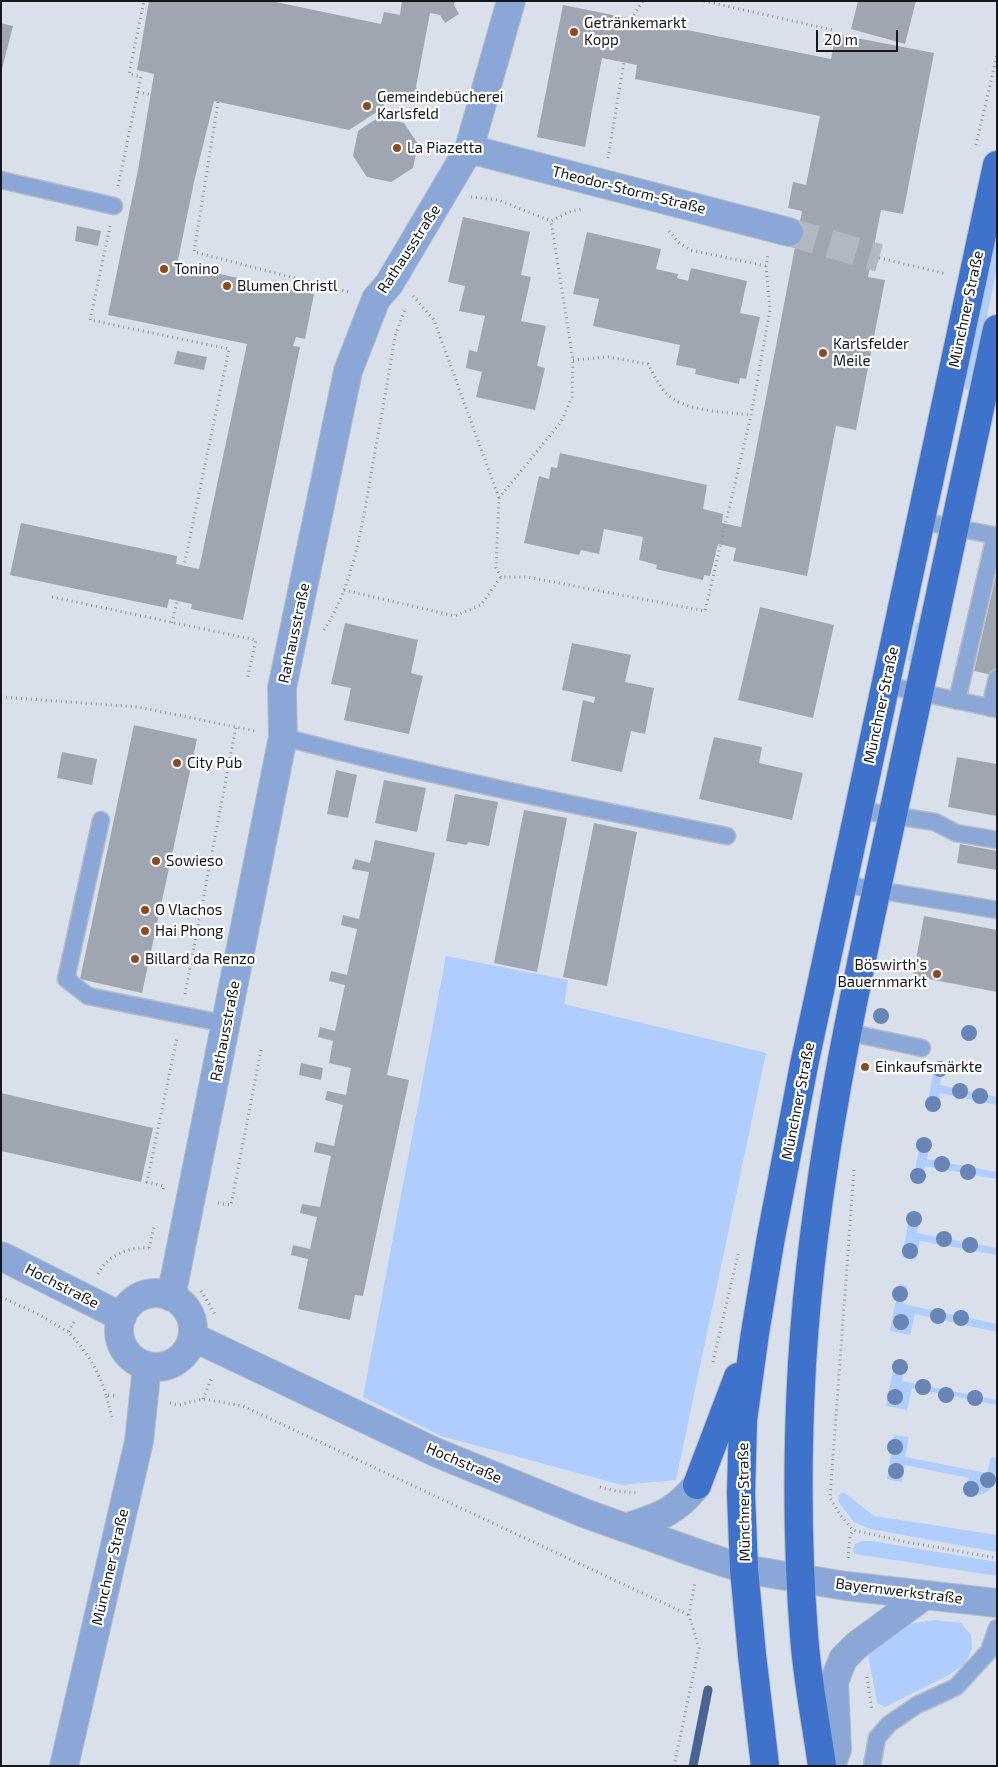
<!DOCTYPE html>
<html>
<head>
<meta charset="utf-8">
<style>
	body { margin:0 }
	#map { position:relative; width:998px; height:1767px; overflow:hidden; background:#d9e0eb; font-family:"Exo 2",sans-serif }
	canvas { display:block }
	.frame { position:absolute; inset:0; border:2px solid #15171b; pointer-events:none }
	.scale { position:absolute; left:816px; top:30px; width:82px; height:22px; box-sizing:border-box; border:2px solid #15171b; border-top:0; padding-left:6px; font-size:15px; line-height:18px; white-space:nowrap; color:#15171b; -webkit-text-stroke:4px #fff; paint-order:stroke }
</style>
</head>
<body>
<div id="map">
<canvas width="998" height="1767"></canvas>
<div class="frame"></div>
<div class="scale">20 m</div>
</div>
<script>
const ctx = document.querySelector('canvas').getContext('2d');
ctx.lineJoin = 'round';
function paint(path, color) {
  ctx.fillStyle = color;
  ctx.fill(path, 'evenodd');
}
function trace(path, color, width, dash) {
  ctx.strokeStyle = color;
  ctx.lineWidth = width;
  ctx.lineCap = dash ? 'butt' : 'round';
  ctx.setLineDash(dash || []);
  ctx.stroke(path);
}
function write(font, color, halo, rows, align = 'center') {
  ctx.font = font + ' "Exo 2",sans-serif';
  ctx.lineWidth = 4.5;
  ctx.setLineDash([]);
  ctx.textBaseline = 'middle';
  ctx.strokeStyle = halo;
  ctx.fillStyle = color;
  for (const [text, x, y, turn = 0] of rows) {
    ctx.save();
    ctx.translate(x, y);
    ctx.rotate((+turn || 0) * Math.PI / 180);
    ctx.textAlign = isNaN(turn) ? turn : align;
    if (halo) ctx.strokeText(text, 0, 0);
    ctx.fillText(text, 0, 0);
    ctx.restore();
  }
}
paint(new Path2D(`
	M 997,227 L 997,268 L 975,373 L 970,388 L 967,390 L 965,389 L 964,384 Z
	M 916,622 L 922,624 L 913,663 L 908,661 Z
	M 446,956 L 568,980 L 564,1004 L 766,1053 L 676,1480 L 622,1485 L 441,1436 L 363,1397 Z
	M 935,1066 L 943,1067 L 940,1085 L 997,1097 L 997,1105 L 940,1093 L 938,1106 L 927,1104 Z
	M 921,1139 L 930,1140 L 927,1159 L 997,1172 L 997,1179 L 925,1166 L 921,1182 L 913,1180 Z
	M 910,1213 L 920,1215 L 917,1233 L 997,1248 L 997,1255 L 920,1241 L 916,1259 L 902,1257 Z
	M 899,1284 L 907,1286 L 903,1304 L 997,1324 L 997,1332 L 915,1314 L 910,1335 L 890,1331 Z
	M 895,1360 L 905,1362 L 902,1381 L 997,1400 L 997,1405 L 912,1388 L 907,1410 L 886,1406 Z
	M 894,1435 L 909,1437 L 905,1457 L 987,1473 L 991,1457 L 997,1458 C 997,1483 994,1498 964,1495 L 969,1478 L 905,1465 L 902,1482 L 887,1479 Z
	M 844,1492 L 874,1516 L 997,1535 L 997,1552 L 870,1529 L 854,1522 L 838,1501 L 839,1495 Z
	M 862,1541 L 872,1541 L 997,1562 L 997,1576 L 855,1554 L 853,1551 L 855,1544 Z
	M 934,1620 L 961,1623 L 971,1635 L 972,1649 L 965,1664 L 947,1676 L 885,1707 L 877,1703 L 868,1654 L 884,1639 L 909,1624 Z`), '#afcdfd');
trace(new Path2D(`
	M 693,1766 L 708,1690`), '#476495', 9);
paint(new Path2D(`
	M 149,1 L 271,1 L 381,24 L 384,12 L 400,15 L 402,1 L 455,1 L 454,5 L 459,14 L 445,23 L 440,15 L 430,13 L 416,87 L 421,96 L 407,104 L 402,97 L 386,94 L 383,108 L 349,130 L 214,101 L 194,182 L 177,265 L 314,294 L 305,339 L 296,337 L 293,346 L 300,347 L 243,620 L 191,609 L 192,604 L 169,599 L 167,608 L 10,575 L 21,523 L 177,556 L 176,564 L 199,569 L 247,344 L 108,315 L 138,170 L 154,74 L 137,70 Z
	M 858,1 L 916,1 L 905,44 L 851,29 Z
	M 563,5 L 831,59 L 836,34 L 934,53 L 903,214 L 881,210 L 868,277 L 885,280 L 856,430 L 836,426 L 807,576 L 733,561 L 736,548 L 718,544 L 710,576 L 704,575 L 703,580 L 656,569 L 657,565 L 639,560 L 643,537 L 604,529 L 599,554 L 581,550 L 579,555 L 524,543 L 539,476 L 549,479 L 551,467 L 557,468 L 560,453 L 707,485 L 703,509 L 723,514 L 722,523 L 741,527 L 802,211 L 788,208 L 793,182 L 806,185 L 820,116 L 635,79 L 637,65 L 602,58 L 585,147 L 537,137 Z
	M 1,23 L 13,26 L 2,69 L 1,68 Z
	M 379,117 L 404,123 L 418,144 L 413,168 L 391,182 L 367,177 L 353,156 L 358,131 Z
	M 463,217 L 530,232 L 521,275 L 531,277 L 521,321 L 546,326 L 537,366 L 545,368 L 535,410 L 476,397 L 482,372 L 466,368 L 469,350 L 477,352 L 485,316 L 459,311 L 465,286 L 448,282 Z
	M 77,226 L 101,231 L 98,246 L 75,241 Z
	M 587,232 L 661,249 L 656,269 L 678,274 L 677,278 L 688,281 L 691,268 L 747,281 L 740,313 L 760,317 L 746,379 L 740,378 L 739,384 L 695,374 L 696,369 L 676,365 L 680,345 L 593,326 L 599,299 L 573,294 Z
	M 177,351 L 207,357 L 204,370 L 174,364 Z
	M 996,575 L 997,575 L 997,676 L 974,671 Z
	M 760,607 L 834,625 L 813,718 L 738,700 Z
	M 345,623 L 418,640 L 411,673 L 423,676 L 409,734 L 344,720 L 351,688 L 331,684 Z
	M 572,643 L 631,655 L 625,682 L 654,688 L 645,734 L 631,731 L 622,772 L 571,761 L 583,700 L 594,703 L 595,697 L 562,690 Z
	M 134,725 L 197,739 L 142,993 L 80,979 Z
	M 714,737 L 762,747 L 759,763 L 803,773 L 792,820 L 699,799 Z
	M 62,752 L 97,759 L 92,785 L 57,778 Z
	M 957,757 L 997,764 L 997,816 L 948,807 Z
	M 336,770 L 357,775 L 348,818 L 327,814 Z
	M 384,780 L 426,788 L 417,832 L 375,823 Z
	M 455,794 L 498,802 L 489,846 L 468,842 L 467,845 L 446,841 Z
	M 524,810 L 567,818 L 537,972 L 494,963 Z
	M 594,823 L 637,832 L 607,986 L 563,977 Z
	M 375,840 L 435,853 L 387,1075 L 409,1080 L 363,1296 L 355,1295 L 350,1320 L 298,1309 L 308,1259 L 291,1255 L 293,1245 L 310,1249 L 317,1217 L 300,1213 L 302,1204 L 320,1207 L 331,1156 L 314,1152 L 316,1142 L 334,1146 L 343,1105 L 325,1100 L 327,1091 L 346,1095 L 351,1068 L 329,1063 L 333,1041 L 318,1037 L 320,1027 L 335,1031 L 345,985 L 329,981 L 331,971 L 347,975 L 357,929 L 341,925 L 343,915 L 359,919 L 369,872 L 352,869 L 355,859 L 370,863 Z
	M 960,844 L 997,851 L 997,870 L 957,863 Z
	M 924,916 L 997,930 L 997,992 L 913,976 Z
	M 301,1063 L 323,1068 L 321,1080 L 299,1075 Z
	M 1,1093 L 153,1128 L 141,1182 L 1,1151 Z`), '#a0a6b1');
trace(new Path2D(`
	M 789,232 L 879,258`), '#b2b8c1', 28, [28, 14]);
const service = new Path2D(`
	M 1,180 L 114,206
	M 921,521 L 997,536
	M 885,685 L 997,709
	M 957,701 L 995,536
	M 990,708 L 997,678
	M 283,737 C 430,776 578,806 727,836
	M 858,810 L 935,822 L 956,833 L 997,840
	M 101,820 L 66,979 L 88,996 L 226,1024
	M 842,884 L 997,910
	M 847,1032 L 922,1048
	M 872,1766 L 877,1738 L 889,1724 L 917,1705 L 956,1687 L 989,1651 L 997,1628`);
const minor = new Path2D(`
	M 469,149 L 789,232
	M 1,1256 L 122,1317
	M119 1330a37 37 0 1 1 74 0a37 37 0 1 1-74 0Z
	M 171,1297 L 283,737 L 282,688 L 348,371 L 376,299 L 389,284 L 469,149 L 511,1
	M 193,1337 L 435,1452 L 584,1513 L 699,1554 L 744,1569 L 846,1586 L 997,1603
	M 625,1528 C 658,1517 675,1513 697,1485
	M 64,1766 L 139,1441 L 147,1366
	M 831,1766 L 837,1749 L 834,1682 L 843,1659 L 857,1645 L 925,1595`);
const primary = new Path2D(`
	M 697,1485 L 738,1377
	M 765,1766 L 752,1655 L 744,1569 L 741,1494 L 743,1420 L 755,1333 L 771,1237 L 804,1065 L 997,165
	M 822,1766 C 816,1722 807,1679 804,1635 C 797,1545 797,1454 802,1364 C 813,1181 852,1002 891,823 C 927,659 961,494 997,329`);
trace(service, '#b6bcc6', 19);
trace(minor, '#b6bcc6', 30);
trace(primary, '#b6bcc6', 30);
trace(new Path2D(`
	M 704,1 L 833,30
	M 631,19 L 643,1
	M 138,92 L 151,95
	M 218,102 L 194,252 L 349,292
	M 976,145 L 997,55
	M 608,158 L 624,62
	M 118,186 L 141,77 L 129,74 L 144,1
	M 471,197 L 498,200 L 551,221 L 569,212 L 583,209
	M 110,226 L 90,320 L 229,349 L 184,566
	M 669,231 L 678,242 L 690,250 L 766,266
	M 879,258 L 947,274
	M 413,296 L 434,320 L 499,498
	M 573,360 L 608,357 L 648,364 C 653,373 658,384 665,392 C 682,412 727,412 751,415
	M 501,577 L 496,568 L 499,498 L 561,422 L 572,397 L 573,360 L 551,221
	M 344,590 L 455,616 L 481,605 L 501,577 L 527,577 L 705,611 L 751,415 L 770,310 L 766,266 L 768,255
	M 52,597 L 256,640 L 247,680
	M 172,623 L 177,601
	M 324,630 C 354,584 363,522 372,468 C 380,424 388,380 395,336 L 405,309
	M 1,697 L 138,707 L 255,731
	M 185,994 L 236,727
	M 854,1170 L 830,1498 L 841,1516 L 853,1530 L 906,1542 L 997,1558
	M 163,1189 L 164,1186 L 147,1182 L 177,1037
	M 218,1203 L 231,1205 L 261,1050
	M 149,1248 L 154,1227
	M 98,1274 C 106,1256 130,1246 149,1248
	M 201,1291 L 216,1316
	M 1,1297 L 38,1314 L 68,1332
	M 74,1322 L 68,1332 C 85,1349 99,1371 106,1395
	M 713,1362 L 738,1254
	M 203,1399 L 212,1377
	M 170,1403 L 178,1405 L 203,1399 L 243,1406 L 689,1615
	M 112,1417 L 106,1395 L 117,1396
	M 600,1487 L 616,1491 L 638,1493
	M 848,1558 L 850,1536 L 853,1530
	M 867,1677 L 872,1711
	M 674,1766 L 699,1648 L 689,1615 L 695,1581`), '#8d929a', 3, [1, 4]);
trace(service, '#8aa7d7', 16);
trace(minor, '#8aa7d7', 28);
trace(primary, '#3f73cb', 28);
ctx.fillStyle = '#6786b7';
for (const [x, y] of [
	[881,1016],
	[969,1033],
	[940,1069],
	[960,1091],
	[980,1096],
	[933,1104],
	[924,1145],
	[942,1164],
	[968,1172],
	[918,1176],
	[914,1219],
	[944,1239],
	[970,1245],
	[910,1251],
	[900,1294],
	[938,1316],
	[961,1318],
	[901,1322],
	[900,1367],
	[923,1387],
	[946,1395],
	[895,1397],
	[975,1398],
	[895,1447],
	[896,1471],
	[988,1480],
	[971,1489]
]) {
  ctx.beginPath();
  ctx.arc(x, y, 8, 0, 2 * Math.PI);
  ctx.fill();
}
for (const [x, y, r, color] of [
	[574,32,5,"#8e4a1d"],
	[367,106,5,"#8e4a1d"],
	[397,148,5,"#8e4a1d"],
	[164,269,5,"#8e4a1d"],
	[227,286,5,"#8e4a1d"],
	[823,353,5,"#8e4a1d"],
	[177,763,5,"#8e4a1d"],
	[156,861,5,"#8e4a1d"],
	[145,910,5,"#8e4a1d"],
	[145,931,5,"#8e4a1d"],
	[135,959,5,"#8e4a1d"],
	[937,974,5,"#8e4a1d"],
	[865,1067,5,"#8e4a1d"]
]) {
  const dot = new Path2D();
  dot.arc(x, y, r, 0, 2 * Math.PI);
  ctx.fillStyle = color;
  ctx.fill(dot);
  trace(dot, '#fff', 2);
}
write('15px', '#15171b', '#fff', [
	["Getränkemarkt",584,23],
	["Kopp",584,40],
	["Gemeindebücherei",377,97],
	["Karlsfeld",377,114],
	["La Piazetta",407,148],
	["Tonino",174,269],
	["Blumen Christl",237,286],
	["Karlsfelder",833,344],
	["Meile",833,361],
	["City Pub",187,763],
	["Sowieso",166,861],
	["O Vlachos",155,910],
	["Hai Phong",155,931],
	["Billard da Renzo",145,959],
	["Böswirth's",927,965,"right"],
	["Bauernmarkt",927,982,"right"],
	["Einkaufsmärkte",875,1067]
], 'left');
write('15px', '#15171b', '#fff', [
	["Theodor-Storm-Straße",629,190,14],
	["Rathausstraße",409,249,-57],
	["Münchner Straße",966,309,-78],
	["Rathausstraße",294,633,-78],
	["Münchner Straße",881,705,-78],
	["Rathausstraße",225,1031,-79],
	["Münchner Straße",798,1101,-79],
	["Hochstraße",62,1286,27],
	["Hochstraße",464,1463,23],
	["Münchner Straße",744,1502,-91],
	["Münchner Straße",110,1567,-77],
	["Bayernwerkstraße",899,1591,7]
]);
</script>
</body>
</html>
